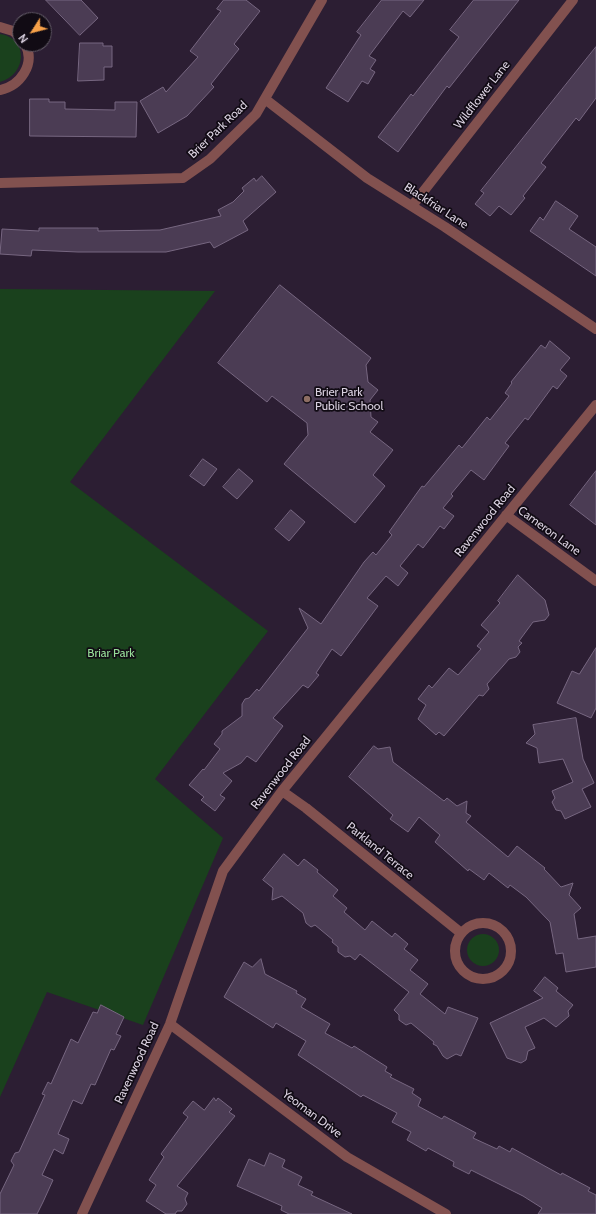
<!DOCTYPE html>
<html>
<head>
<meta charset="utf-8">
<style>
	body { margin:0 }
	#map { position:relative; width:596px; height:1214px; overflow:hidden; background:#2c1e33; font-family:Cabin,sans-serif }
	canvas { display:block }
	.north { position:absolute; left:12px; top:12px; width:40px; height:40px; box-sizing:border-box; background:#110b14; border:1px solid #615a66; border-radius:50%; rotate:234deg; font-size:11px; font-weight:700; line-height:16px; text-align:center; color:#dad1e0 }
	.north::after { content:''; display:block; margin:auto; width:14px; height:18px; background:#f7a149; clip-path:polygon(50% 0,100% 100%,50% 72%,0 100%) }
</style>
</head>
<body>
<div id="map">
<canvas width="596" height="1214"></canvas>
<div class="north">N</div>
</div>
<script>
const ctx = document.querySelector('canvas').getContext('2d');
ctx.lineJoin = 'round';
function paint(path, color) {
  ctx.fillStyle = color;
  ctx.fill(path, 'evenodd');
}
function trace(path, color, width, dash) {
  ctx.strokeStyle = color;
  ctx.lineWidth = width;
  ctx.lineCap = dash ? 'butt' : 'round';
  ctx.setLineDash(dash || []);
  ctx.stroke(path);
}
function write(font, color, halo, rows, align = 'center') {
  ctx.font = font + ' Cabin,sans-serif';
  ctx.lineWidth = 3.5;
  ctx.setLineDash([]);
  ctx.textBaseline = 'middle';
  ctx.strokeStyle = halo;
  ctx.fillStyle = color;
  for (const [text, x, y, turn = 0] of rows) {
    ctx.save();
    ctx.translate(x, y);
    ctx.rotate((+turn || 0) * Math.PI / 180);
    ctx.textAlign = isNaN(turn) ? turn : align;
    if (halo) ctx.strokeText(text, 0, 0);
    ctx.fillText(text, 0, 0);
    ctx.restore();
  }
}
paint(new Path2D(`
	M 0,34 C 29,38 27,75 0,82 Z
	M 0,289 L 215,291 L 70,482 L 268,631 L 155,779 L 223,838 L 143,1025 L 47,992 L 0,1097 Z
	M467 950a16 16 0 1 1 32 0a16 16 0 1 1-32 0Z`), '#1a411d');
const building = new Path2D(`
	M 46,0 L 81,0 L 98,18 L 80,35 Z
	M 224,0 L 246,0 L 260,11 L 234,44 L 239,49 L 211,84 L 214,87 L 187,116 L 158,133 L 140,101 L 163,87 L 166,92 L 198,57 L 190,51 L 221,11 L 217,9 Z
	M 382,0 L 424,0 L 410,17 L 403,11 L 369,56 L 376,60 L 370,69 L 375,72 L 368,84 L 362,81 L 348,102 L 326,88 L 361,35 L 357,32 Z
	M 474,0 L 519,0 L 449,88 L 447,86 L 398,152 L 378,137 L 411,94 L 413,96 L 459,37 L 450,30 Z
	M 80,43 L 103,43 L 103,46 L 112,46 L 112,67 L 104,67 L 104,80 L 78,81 Z
	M 596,47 L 596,98 L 579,121 L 576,118 L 541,163 L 546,167 L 523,196 L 525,198 L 511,215 L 499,206 L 490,216 L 475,204 L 484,193 L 481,191 Z
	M 30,99 L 49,99 L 49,102 L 65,102 L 65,109 L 115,110 L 115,102 L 137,102 L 136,137 L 30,136 Z
	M 262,176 L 276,192 L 243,221 L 248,230 L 214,248 L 210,242 L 166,252 L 78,252 L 32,250 L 31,256 L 0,254 L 2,229 L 39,231 L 39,228 L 98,228 L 98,231 L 160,230 L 221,216 L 218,210 L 233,202 L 244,191 L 242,188 L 254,178 L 256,181 Z
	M 556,201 L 578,216 L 569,229 L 596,247 L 596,276 L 530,231 L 540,217 L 543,220 Z
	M 280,285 L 371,358 L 366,365 L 368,382 L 378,390 L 370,400 L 371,417 L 378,422 L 370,432 L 393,450 L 373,475 L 385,486 L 355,523 L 284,464 L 308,435 L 307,423 L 272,396 L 267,402 L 218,363 Z
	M 550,341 L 570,358 L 560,370 L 567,376 L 557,389 L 553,386 L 528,420 L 525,418 L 505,443 L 509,446 L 484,480 L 471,470 L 451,494 L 453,496 L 443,508 L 454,516 L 444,529 L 440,526 L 423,548 L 418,544 L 400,566 L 408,573 L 398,586 L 386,576 L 367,598 L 378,606 L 341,656 L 332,649 L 316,673 L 319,675 L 308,688 L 303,685 L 273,718 L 283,726 L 256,762 L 247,756 L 241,763 L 223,773 L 232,781 L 220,795 L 225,798 L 215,811 L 201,800 L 204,797 L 189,785 L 203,769 L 204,770 L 220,749 L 214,744 L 222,734 L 222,731 L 242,716 L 242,704 L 245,699 L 249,698 L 257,689 L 259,691 L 308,628 L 299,608 L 321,624 L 364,562 L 373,552 L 376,555 L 392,535 L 389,532 L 422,486 L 424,487 L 459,445 L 462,448 L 487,417 L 490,420 L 509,396 L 505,393 L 512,383 L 511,382 L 541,345 L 545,348 Z
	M 203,459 L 217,469 L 204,486 L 190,476 Z
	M 239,469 L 253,481 L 237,499 L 223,487 Z
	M 596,471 L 596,525 L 570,505 Z
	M 291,510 L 305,522 L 289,541 L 275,529 Z
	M 518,575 L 545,600 L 549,615 L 545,620 L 533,622 L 519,641 L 522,643 L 518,647 L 520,652 L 516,657 L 509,659 L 503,666 L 487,684 L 489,689 L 483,696 L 479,695 L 444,736 L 439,732 L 436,735 L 418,719 L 426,705 L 418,699 L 429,685 L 432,688 L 449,668 L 458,675 L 481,649 L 477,646 L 489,632 L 481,625 L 500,603 L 498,601 Z
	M 596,648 L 596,708 L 591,718 L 557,703 L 572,671 L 579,674 Z
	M 576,718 L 583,759 L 594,783 L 582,789 L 591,807 L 565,819 L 561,811 L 556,810 L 552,802 L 555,798 L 552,791 L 573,782 L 563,759 L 539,763 L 537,748 L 526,743 L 535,734 L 533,725 Z
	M 374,746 L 378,749 L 390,747 L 393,762 L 444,801 L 447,798 L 457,806 L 467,801 L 466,813 L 471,816 L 466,822 L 508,857 L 517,846 L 545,868 L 544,869 L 561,887 L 573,883 L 569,895 L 581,908 L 574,914 L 578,939 L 596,936 L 596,967 L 566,972 L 563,953 L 556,954 L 550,922 L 526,897 L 510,885 L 508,888 L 489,873 L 484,880 L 469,869 L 468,871 L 435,842 L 440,835 L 419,817 L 408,832 L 390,819 L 393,815 L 349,777 Z
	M 284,854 L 298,866 L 304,859 L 318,870 L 317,872 L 338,890 L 333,896 L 347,908 L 344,912 L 365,930 L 372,921 L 392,937 L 395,933 L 408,944 L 404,949 L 418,960 L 410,970 L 428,984 L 420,994 L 445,1014 L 448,1007 L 478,1018 L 461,1056 L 456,1054 L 447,1059 L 443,1056 L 437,1046 L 433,1044 L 434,1042 L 411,1023 L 406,1025 L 399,1020 L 399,1015 L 394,1010 L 409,992 L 360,954 L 355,960 L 350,956 L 345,957 L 338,952 L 338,947 L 332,942 L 333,940 L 315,925 L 311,927 L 306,923 L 303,913 L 282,896 L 272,900 L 273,888 L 263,880 Z
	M 261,959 L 265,974 L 297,991 L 296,993 L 306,999 L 301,1007 L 330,1024 L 325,1033 L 352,1048 L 354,1046 L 387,1067 L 385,1071 L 392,1075 L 390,1077 L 414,1089 L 412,1093 L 421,1099 L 418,1106 L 442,1119 L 444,1116 L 476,1133 L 473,1138 L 497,1149 L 499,1146 L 510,1152 L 512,1148 L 561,1175 L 562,1173 L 590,1188 L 588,1191 L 596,1195 L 596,1214 L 538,1214 L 542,1208 L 523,1196 L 471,1170 L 469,1174 L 453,1166 L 454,1162 L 428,1148 L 426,1151 L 407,1140 L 411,1132 L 392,1122 L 397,1113 L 363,1095 L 361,1097 L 298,1055 L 306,1041 L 276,1023 L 273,1028 L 224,997 L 244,962 L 252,967 Z
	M 545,977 L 558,988 L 556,991 L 573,1005 L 568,1011 L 569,1016 L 556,1027 L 544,1018 L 525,1027 L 535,1048 L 528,1051 L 526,1060 L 521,1063 L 507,1058 L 490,1023 L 543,998 L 534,991 Z
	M 101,1005 L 124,1017 L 116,1034 L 121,1036 L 114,1050 L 111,1049 L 95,1085 L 91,1084 L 82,1104 L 73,1100 L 58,1134 L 69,1139 L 63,1154 L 54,1149 L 42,1175 L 53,1180 L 43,1202 L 37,1214 L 0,1214 L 0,1194 L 14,1165 L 11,1161 L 15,1153 L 19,1152 L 45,1095 L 42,1094 L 48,1082 L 51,1084 L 71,1039 L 78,1043 L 93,1012 L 97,1013 Z
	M 214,1098 L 216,1101 L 218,1098 L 232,1109 L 229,1112 L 235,1116 L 177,1186 L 188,1193 L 185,1199 L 187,1204 L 182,1211 L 177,1211 L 175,1214 L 166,1214 L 146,1201 L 156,1185 L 149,1180 L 164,1157 L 161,1154 L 188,1117 L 183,1113 L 193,1101 L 204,1110 Z
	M 270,1153 L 285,1160 L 282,1167 L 302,1177 L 298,1185 L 313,1192 L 311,1195 L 352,1214 L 289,1214 L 281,1210 L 282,1206 L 237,1186 L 249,1159 L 264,1166 Z`);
paint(building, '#4b3c54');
trace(building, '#776781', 1);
trace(new Path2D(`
	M 0,27 L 13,31 L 20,37
	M 0,90 C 20,86 36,64 25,44
	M 265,99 L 367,178 L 445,227 L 596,329
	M 0,183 L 183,178 L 210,159 L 256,114 L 322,0
	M 412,206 L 573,0
	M 506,515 L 596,581
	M 282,791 L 306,808 L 461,933
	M455 951a28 28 0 1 1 56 0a28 28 0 1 1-56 0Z
	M 170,1024 L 347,1157 L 446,1214
	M 82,1214 L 170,1024 L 223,871 L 282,791 L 596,405`), '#82514f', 10);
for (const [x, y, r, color] of [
	[307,399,4,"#8d6e63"]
]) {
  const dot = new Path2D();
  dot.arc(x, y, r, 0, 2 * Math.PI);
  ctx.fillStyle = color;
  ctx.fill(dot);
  trace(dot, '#110b14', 1.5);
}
write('12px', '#dad1e0', '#110b14', [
	["Wildflower Lane",482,95,-52],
	["Brier Park Road",218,130,-44],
	["Blackfriar Lane",436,206,33],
	["Ravenwood Road",485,521,-51],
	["Cameron Lane",549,531,36],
	["Ravenwood Road",281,773,-52],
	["Parkland Terrace",380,851,39],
	["Ravenwood Road",137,1063,-65],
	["Yeoman Drive",312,1114,37]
]);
write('12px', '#dad1e0', '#110b14', [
	["Brier Park",315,392],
	["Public School",315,406]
], 'left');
write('12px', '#97dd99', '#110b14', [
	["Briar Park",111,653]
]);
</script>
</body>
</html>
